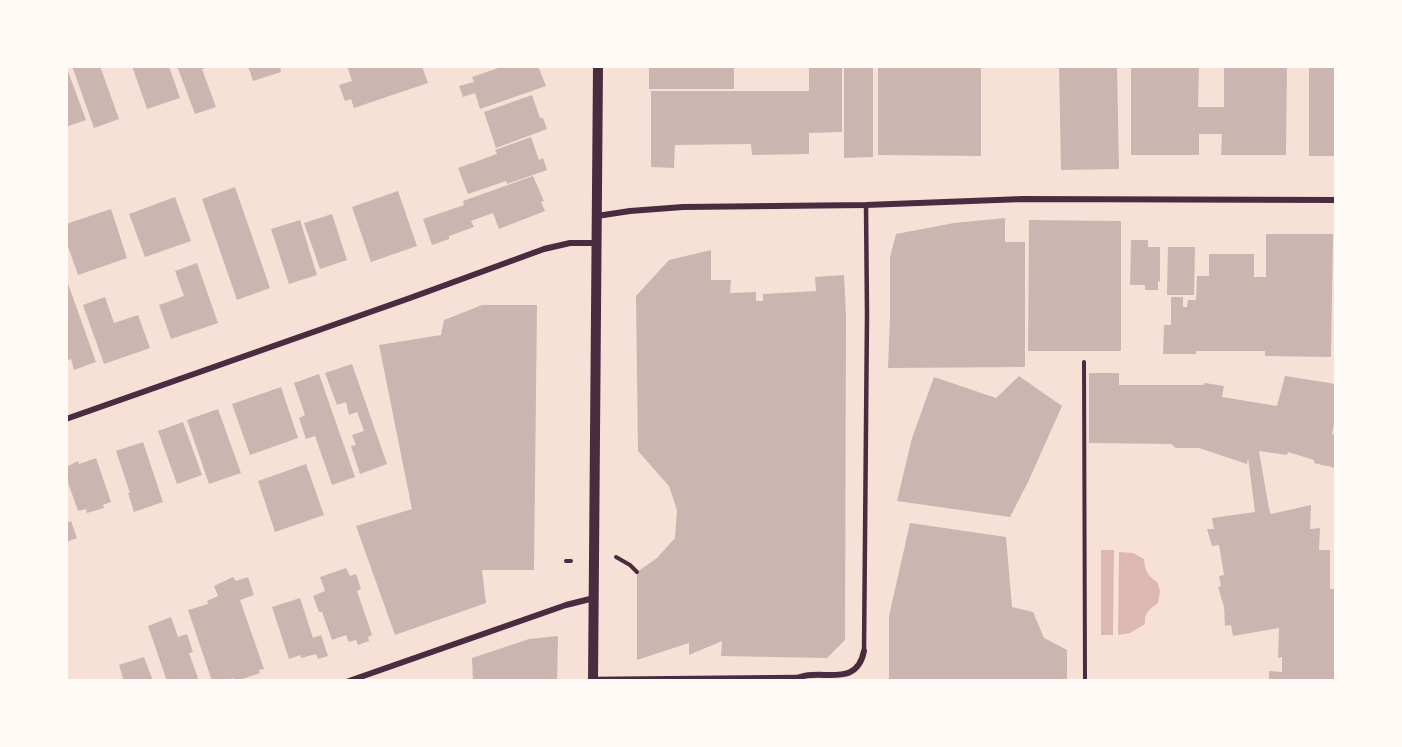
<!DOCTYPE html>
<html>
<head>
<meta charset="utf-8">
<style>
	body { margin:0 }
	#map { position:relative; width:1402px; height:747px; overflow:hidden; background:#f7e1d7; font-family:Barlow,sans-serif }
	canvas { display:block }
	.frame { position:absolute; inset:0; border:68px solid #fffaf5; pointer-events:none }
</style>
</head>
<body>
<div id="map">
<canvas width="1402" height="747"></canvas>
<div class="frame"></div>
</div>
<script>
const ctx = document.querySelector('canvas').getContext('2d');
ctx.lineJoin = 'round';
function paint(path, color) {
  ctx.fillStyle = color;
  ctx.fill(path, 'evenodd');
}
function trace(path, color, width, dash) {
  ctx.strokeStyle = color;
  ctx.lineWidth = width;
  ctx.lineCap = dash ? 'butt' : 'round';
  ctx.setLineDash(dash || []);
  ctx.stroke(path);
}
paint(new Path2D(`
	M 1101,550 L 1114,550 L 1113,635 L 1101,635 Z
	M 1119,552 L 1133,553 L 1144,559 C 1145,571 1148,576 1157,582 L 1160,591 L 1158,603 C 1149,609 1144,613 1145,624 L 1130,633 L 1118,635 Z`), '#dcb8b0');
paint(new Path2D(`
	M 66,66 L 86,120 L 66,127 Z
	M 72,66 L 100,66 L 119,119 L 94,128 Z
	M 132,66 L 169,66 L 180,98 L 147,109 Z
	M 177,66 L 211,66 L 202,69 L 216,107 L 195,114 Z
	M 248,66 L 280,66 L 281,72 L 253,81 Z
	M 347,66 L 422,66 L 428,83 L 354,108 L 351,99 L 345,101 L 339,85 L 352,81 Z
	M 504,66 L 538,66 L 546,86 L 480,109 L 475,93 L 463,97 L 459,86 L 474,82 L 472,77 Z
	M 649,66 L 734,66 L 734,89 L 649,89 Z
	M 809,66 L 842,66 L 842,132 L 809,133 L 809,154 L 752,155 L 751,144 L 675,145 L 674,168 L 651,167 L 651,91 L 809,91 Z
	M 844,66 L 873,66 L 873,157 L 844,158 Z
	M 878,66 L 981,66 L 981,156 L 878,155 Z
	M 1059,66 L 1117,66 L 1119,169 L 1061,170 Z
	M 1131,66 L 1199,66 L 1198,107 L 1224,107 L 1224,66 L 1287,66 L 1286,155 L 1221,155 L 1222,134 L 1199,134 L 1199,155 L 1131,155 Z
	M 1309,66 L 1336,66 L 1336,156 L 1309,156 Z
	M 532,95 L 540,118 L 543,118 L 547,129 L 496,148 L 484,112 Z
	M 531,137 L 539,160 L 543,158 L 547,170 L 507,184 L 506,181 L 468,194 L 458,168 L 497,154 L 495,150 Z
	M 533,176 L 544,201 L 541,202 L 545,211 L 499,229 L 493,213 L 471,221 L 474,227 L 449,236 L 449,239 L 432,245 L 423,219 L 464,205 L 463,201 Z
	M 235,187 L 270,288 L 237,300 L 202,199 Z
	M 398,191 L 417,246 L 371,262 L 352,207 Z
	M 175,197 L 191,241 L 145,257 L 129,214 Z
	M 111,209 L 127,258 L 78,275 L 66,241 L 66,224 Z
	M 332,214 L 347,260 L 320,269 L 304,223 Z
	M 1005,218 L 1005,242 L 1025,242 L 1025,367 L 888,368 L 890,316 L 890,257 L 896,234 L 954,223 Z
	M 300,220 L 317,275 L 289,284 L 271,229 Z
	M 1029,220 L 1121,221 L 1121,351 L 1028,351 Z
	M 1266,234 L 1333,234 L 1331,357 L 1265,356 L 1265,351 L 1196,351 L 1196,354 L 1163,354 L 1164,325 L 1171,325 L 1171,297 L 1183,297 L 1183,307 L 1187,307 L 1188,300 L 1196,300 L 1197,276 L 1209,276 L 1209,254 L 1254,254 L 1254,277 L 1266,277 Z
	M 1131,240 L 1148,240 L 1148,247 L 1160,247 L 1160,282 L 1158,281 L 1158,290 L 1145,290 L 1145,285 L 1130,285 Z
	M 1168,247 L 1195,247 L 1194,295 L 1167,295 Z
	M 711,250 L 711,280 L 731,280 L 730,293 L 756,292 L 756,301 L 763,301 L 763,294 L 816,291 L 815,277 L 844,275 L 846,315 L 845,640 L 827,658 L 721,656 L 722,641 L 689,655 L 689,643 L 637,660 L 637,572 L 657,558 L 675,538 L 677,510 L 669,486 L 638,451 L 636,296 L 669,260 Z
	M 197,263 L 218,323 L 171,339 L 159,305 L 184,296 L 175,271 Z
	M 66,278 L 96,362 L 74,370 L 71,359 L 66,361 Z
	M 105,297 L 114,323 L 138,315 L 150,348 L 104,364 L 83,305 Z
	M 482,305 L 537,305 L 534,570 L 482,570 L 486,603 L 395,635 L 356,526 L 412,509 L 379,345 L 441,335 L 444,320 Z
	M 352,364 L 387,464 L 360,474 L 351,446 L 356,445 L 352,435 L 364,431 L 357,412 L 349,415 L 346,402 L 337,405 L 325,373 Z
	M 1089,373 L 1119,373 L 1119,385 L 1203,385 L 1205,383 L 1224,386 L 1222,397 L 1277,406 L 1285,376 L 1336,384 L 1336,414 L 1332,434 L 1336,435 L 1336,468 L 1314,463 L 1314,460 L 1288,452 L 1287,455 L 1259,451 L 1269,509 L 1271,514 L 1311,505 L 1310,529 L 1320,528 L 1319,550 L 1330,550 L 1330,589 L 1336,589 L 1336,681 L 1269,681 L 1269,671 L 1282,672 L 1282,657 L 1278,658 L 1279,628 L 1233,636 L 1231,625 L 1225,626 L 1224,607 L 1218,587 L 1221,586 L 1219,576 L 1224,575 L 1219,545 L 1212,546 L 1207,529 L 1214,529 L 1212,518 L 1255,512 L 1248,457 L 1247,464 L 1199,448 L 1176,448 L 1171,444 L 1089,443 Z
	M 319,374 L 355,477 L 332,485 L 315,436 L 306,439 L 299,418 L 305,415 L 294,383 Z
	M 1019,376 L 1062,406 L 1028,482 L 1010,517 L 897,501 L 912,438 L 934,377 L 996,398 Z
	M 281,387 L 298,438 L 250,455 L 232,404 Z
	M 218,409 L 241,473 L 209,484 L 187,420 Z
	M 183,422 L 202,475 L 177,484 L 158,431 Z
	M 143,442 L 163,502 L 134,512 L 128,493 L 130,493 L 116,451 Z
	M 96,458 L 111,502 L 103,505 L 104,508 L 87,513 L 86,509 L 78,511 L 66,477 L 66,467 L 78,461 L 79,464 Z
	M 306,464 L 324,515 L 275,532 L 258,481 Z
	M 71,521 L 77,538 L 66,542 L 66,523 Z
	M 910,523 L 1006,537 L 1012,607 L 1033,612 L 1044,638 L 1067,650 L 1067,681 L 889,681 L 889,616 Z
	M 346,568 L 350,576 L 356,574 L 361,589 L 357,591 L 372,635 L 368,637 L 369,641 L 358,645 L 356,640 L 349,642 L 346,635 L 332,640 L 322,612 L 319,612 L 313,596 L 325,591 L 320,577 Z
	M 233,577 L 236,581 L 248,577 L 254,595 L 240,600 L 264,669 L 259,670 L 260,673 L 237,681 L 233,678 L 225,681 L 212,681 L 188,610 L 208,604 L 207,601 L 218,596 L 214,586 Z
	M 300,598 L 313,638 L 321,635 L 328,656 L 318,659 L 316,654 L 301,658 L 300,655 L 289,659 L 272,607 Z
	M 171,617 L 178,637 L 187,634 L 193,652 L 189,653 L 199,681 L 167,681 L 148,626 Z
	M 558,636 L 557,681 L 473,681 L 472,658 L 529,639 Z
	M 144,657 L 153,681 L 124,681 L 119,665 Z`), '#ccb4b1');
trace(new Path2D(`
	M 1084,362 L 1085,681
	M 616,557 L 630,565 L 637,572
	M 566,561 L 571,561`), '#4a2c40', 4);
trace(new Path2D(`
	M 864,651 L 867,314 L 866,205
	M 593,679 L 797,677`), '#4a2c40', 4.5);
trace(new Path2D(`
	M 597,216 L 630,211 L 683,207 L 866,205 L 1023,199 L 1336,200
	M 66,419 L 410,298 L 544,249 L 570,243 L 597,243
	M 349,681 L 566,605 L 594,598
	M 792,681 C 816,664 856,692 864,651`), '#4a2c40', 6);
trace(new Path2D(`
	M 593,681 L 598,66`), '#4a2c40', 10);
</script>
</body>
</html>
